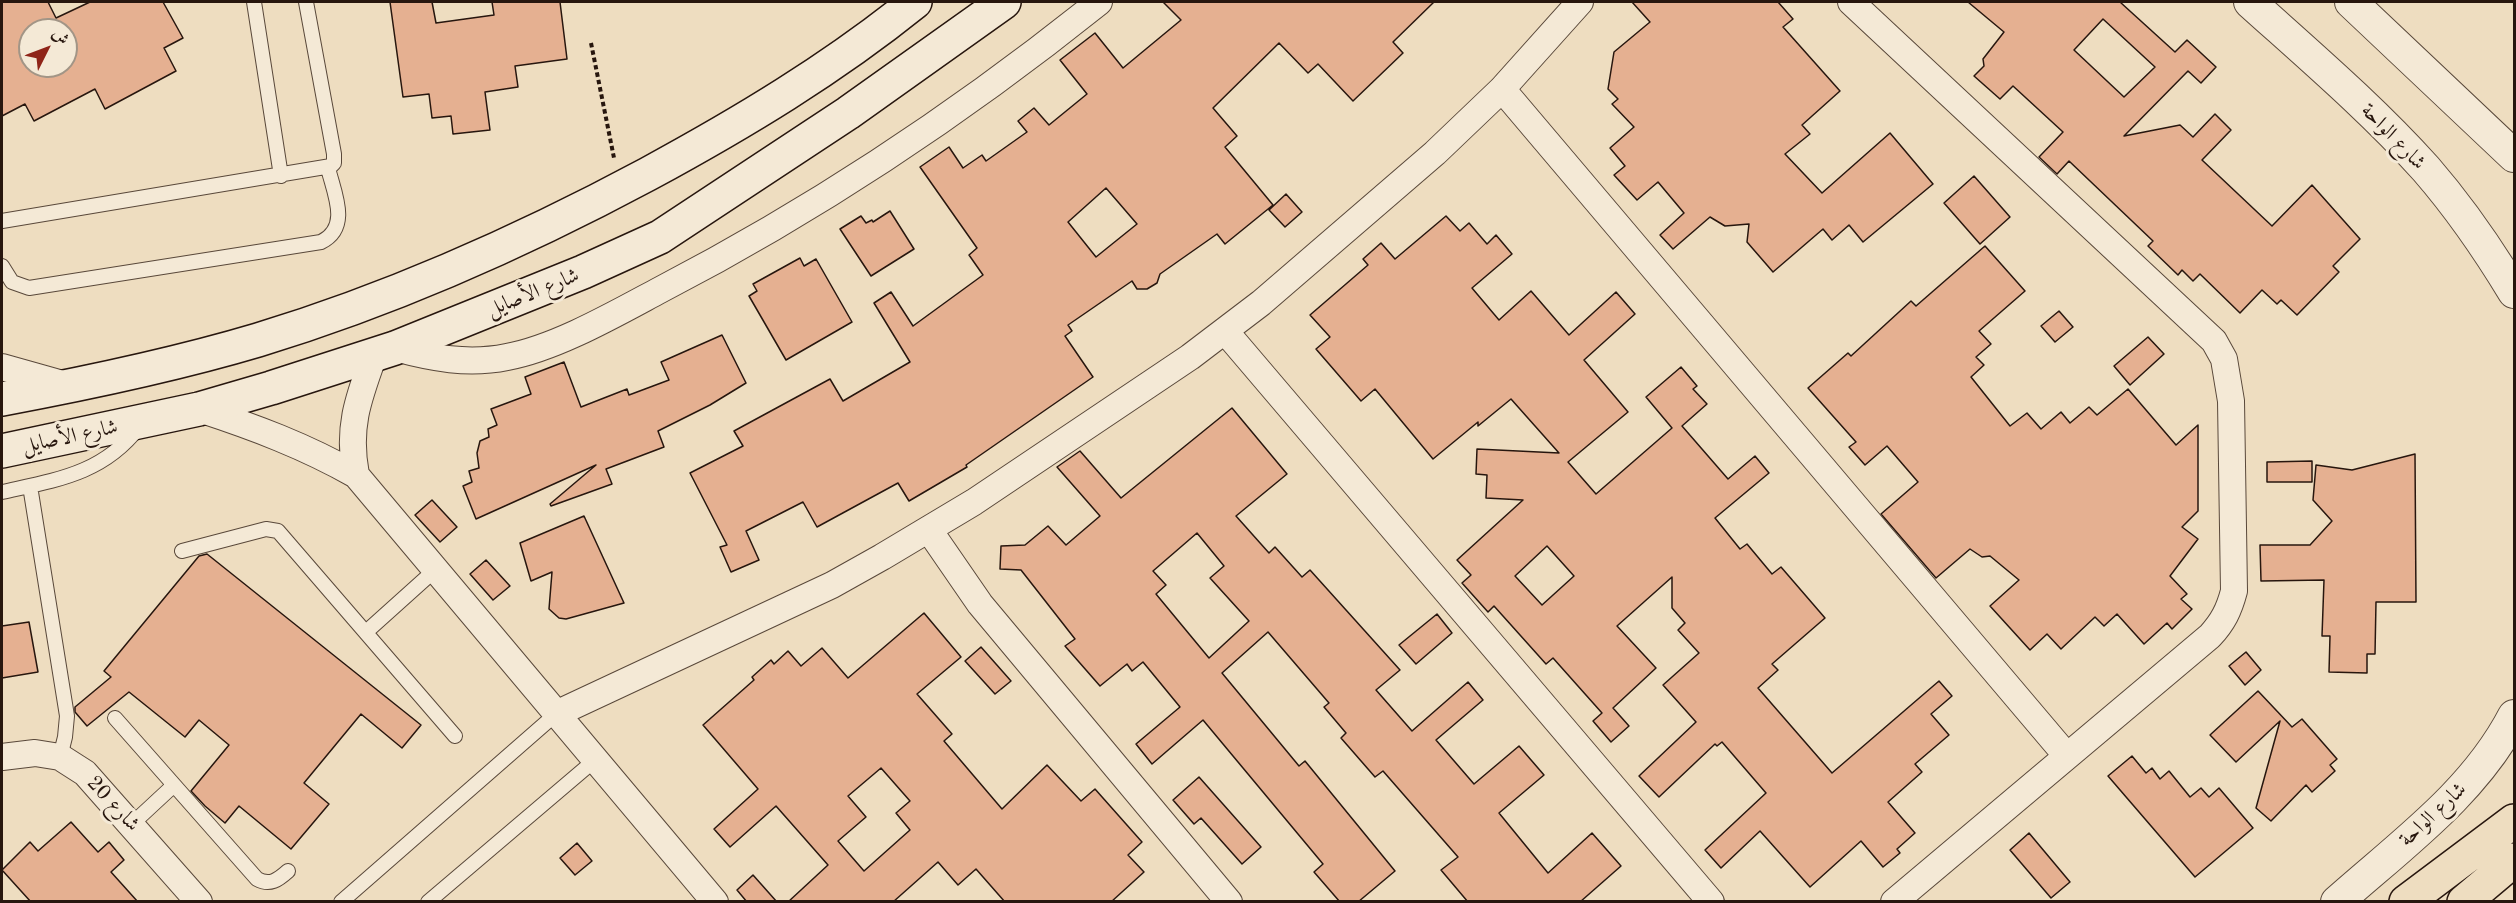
<!DOCTYPE html>
<html>
<head>
<meta charset="utf-8">
<style>
	body { margin:0 }
	#map { position:relative; width:2516px; height:903px; overflow:hidden; background:#eeddc0; font-family:"Old Standard TT",Amiri,serif }
	canvas { display:block }
	.frame { position:absolute; inset:0; border:3px solid #27160e; pointer-events:none }
	.north { position:absolute; left:18px; top:18px; width:60px; height:60px; box-sizing:border-box; background:#f4e9d6; border:2px solid #a29586; border-radius:50%; rotate:48deg; font-size:16px; font-weight:700; line-height:24px; text-align:center; color:#27160e }
	.north::after { content:''; display:block; margin:auto; width:21px; height:27px; background:#8f2418; clip-path:polygon(50% 0,100% 100%,50% 72%,0 100%) }
</style>
</head>
<body>
<div id="map">
<canvas width="2516" height="903"></canvas>
<div class="frame"></div>
<div class="north">ش</div>
</div>
<script>
const ctx = document.querySelector('canvas').getContext('2d');
ctx.lineJoin = 'round';
function paint(path, color) {
  ctx.fillStyle = color;
  ctx.fill(path, 'evenodd');
}
function trace(path, color, width, dash) {
  ctx.strokeStyle = color;
  ctx.lineWidth = width;
  ctx.lineCap = dash ? 'butt' : 'round';
  ctx.setLineDash(dash || []);
  ctx.stroke(path);
}
function write(font, color, halo, rows, align = 'center') {
  ctx.font = font + ' "Old Standard TT",Amiri,serif';
  ctx.lineWidth = 6;
  ctx.setLineDash([]);
  ctx.textBaseline = 'middle';
  ctx.strokeStyle = halo;
  ctx.fillStyle = color;
  for (const [text, x, y, turn = 0] of rows) {
    ctx.save();
    ctx.translate(x, y);
    ctx.rotate((+turn || 0) * Math.PI / 180);
    ctx.textAlign = isNaN(turn) ? turn : align;
    if (halo) ctx.strokeText(text, 0, 0);
    ctx.fillText(text, 0, 0);
    ctx.restore();
  }
}
const building = new Path2D(`
	M 2,2 L 48,2 L 56,18 L 90,2 L 163,2 L 183,38 L 164,48 L 176,71 L 105,109 L 95,89 L 34,121 L 25,104 L 2,116 ZM 30,30 L 66,30 L 66,66 L 30,66 Z
	M 390,2 L 432,2 L 436,23 L 494,15 L 492,2 L 560,2 L 567,59 L 515,66 L 518,87 L 485,92 L 490,130 L 453,134 L 451,116 L 432,118 L 429,94 L 403,97 Z
	M 1163,2 L 1434,2 L 1393,42 L 1403,53 L 1353,101 L 1318,64 L 1308,73 L 1279,43 L 1213,108 L 1237,136 L 1225,147 L 1273,205 L 1225,244 L 1217,234 L 1160,274 L 1157,283 L 1147,289 L 1137,289 L 1132,281 L 1068,325 L 1072,331 L 1065,336 L 1093,377 L 966,465 L 967,467 L 909,501 L 898,483 L 817,527 L 803,502 L 746,531 L 759,560 L 731,572 L 720,547 L 727,545 L 690,473 L 743,446 L 734,431 L 830,379 L 843,401 L 910,362 L 874,303 L 891,292 L 913,326 L 983,275 L 969,255 L 977,248 L 920,167 L 949,147 L 963,168 L 982,155 L 986,161 L 1027,132 L 1018,121 L 1034,108 L 1049,125 L 1087,94 L 1060,60 L 1095,33 L 1123,68 L 1181,20 ZM 1106,188 L 1137,224 L 1096,257 L 1068,222 Z
	M 1632,2 L 1778,2 L 1793,19 L 1783,27 L 1840,91 L 1802,125 L 1810,134 L 1785,154 L 1822,193 L 1890,133 L 1933,184 L 1863,242 L 1849,225 L 1832,240 L 1823,229 L 1773,272 L 1747,242 L 1749,224 L 1725,226 L 1710,217 L 1673,249 L 1660,235 L 1684,213 L 1658,182 L 1637,200 L 1614,175 L 1625,166 L 1610,148 L 1634,127 L 1612,104 L 1618,99 L 1608,89 L 1614,52 L 1650,22 Z
	M 1968,2 L 2120,2 L 2175,52 L 2187,40 L 2216,67 L 2201,83 L 2188,71 L 2124,136 L 2180,125 L 2193,137 L 2215,114 L 2231,130 L 2202,160 L 2272,226 L 2312,185 L 2360,239 L 2333,266 L 2339,272 L 2297,315 L 2281,300 L 2277,304 L 2262,290 L 2240,313 L 2200,274 L 2193,281 L 2182,270 L 2178,275 L 2148,246 L 2153,241 L 2069,161 L 2057,174 L 2039,157 L 2063,132 L 2013,86 L 2000,99 L 1974,76 L 1984,66 L 1983,59 L 2004,32 ZM 2103,19 L 2155,67 L 2124,97 L 2074,50 Z
	M 1974,176 L 2010,217 L 1980,244 L 1944,203 Z
	M 1286,194 L 1302,212 L 1285,227 L 1269,210 Z
	M 890,211 L 914,249 L 871,276 L 840,229 L 861,216 L 866,223 L 872,220 L 873,222 Z
	M 1446,216 L 1460,231 L 1469,223 L 1487,244 L 1496,235 L 1512,254 L 1472,288 L 1499,320 L 1531,291 L 1569,335 L 1616,292 L 1635,314 L 1584,360 L 1628,412 L 1568,462 L 1596,494 L 1672,428 L 1646,397 L 1681,367 L 1697,386 L 1693,389 L 1707,404 L 1682,426 L 1728,479 L 1755,456 L 1769,473 L 1715,518 L 1740,549 L 1747,544 L 1772,574 L 1781,567 L 1825,618 L 1772,664 L 1778,670 L 1758,688 L 1832,773 L 1939,681 L 1952,696 L 1931,714 L 1949,735 L 1915,764 L 1922,772 L 1888,802 L 1915,833 L 1897,849 L 1900,853 L 1883,867 L 1861,841 L 1810,887 L 1760,831 L 1721,868 L 1705,850 L 1766,793 L 1722,742 L 1717,746 L 1715,744 L 1659,797 L 1639,776 L 1696,722 L 1663,685 L 1699,653 L 1678,630 L 1685,623 L 1672,608 L 1672,577 L 1617,626 L 1656,668 L 1613,708 L 1629,726 L 1611,742 L 1593,721 L 1602,713 L 1553,658 L 1546,664 L 1494,606 L 1488,612 L 1462,583 L 1471,575 L 1457,560 L 1523,500 L 1486,498 L 1487,475 L 1476,474 L 1477,449 L 1559,453 L 1511,399 L 1478,426 L 1478,422 L 1433,459 L 1375,389 L 1361,401 L 1316,349 L 1330,337 L 1310,315 L 1368,265 L 1363,259 L 1381,243 L 1395,259 ZM 1547,546 L 1574,576 L 1542,605 L 1515,576 Z
	M 1985,246 L 2025,291 L 1979,331 L 1991,344 L 1976,357 L 1984,365 L 1971,377 L 2010,426 L 2027,413 L 2041,429 L 2061,412 L 2070,423 L 2089,407 L 2097,415 L 2128,389 L 2176,445 L 2198,425 L 2198,511 L 2182,527 L 2198,539 L 2170,576 L 2187,594 L 2181,599 L 2192,609 L 2172,629 L 2167,623 L 2144,644 L 2117,614 L 2104,626 L 2095,617 L 2061,649 L 2047,634 L 2030,650 L 1990,606 L 2019,580 L 1990,556 L 1982,557 L 1970,549 L 1936,578 L 1881,514 L 1918,482 L 1887,446 L 1865,465 L 1849,447 L 1856,442 L 1808,388 L 1848,353 L 1851,356 L 1911,301 L 1916,306 Z
	M 800,258 L 804,266 L 816,259 L 852,322 L 786,360 L 749,296 L 757,291 L 753,284 Z
	M 2059,311 L 2073,327 L 2055,342 L 2041,326 Z
	M 722,335 L 746,383 L 710,405 L 658,431 L 664,447 L 606,469 L 612,484 L 551,506 L 550,504 L 596,465 L 476,519 L 463,486 L 472,482 L 469,471 L 479,468 L 477,453 L 480,441 L 489,437 L 488,429 L 497,425 L 491,409 L 531,394 L 525,377 L 564,362 L 581,407 L 627,389 L 629,395 L 669,380 L 661,362 Z
	M 2148,337 L 2164,354 L 2130,385 L 2114,366 Z
	M 1232,408 L 1287,474 L 1236,516 L 1269,553 L 1275,547 L 1302,577 L 1310,570 L 1400,670 L 1376,690 L 1412,731 L 1468,682 L 1483,700 L 1436,740 L 1474,784 L 1519,746 L 1544,775 L 1499,813 L 1548,873 L 1592,833 L 1621,866 L 1580,902 L 1468,902 L 1441,870 L 1458,857 L 1383,771 L 1375,777 L 1341,738 L 1346,733 L 1324,707 L 1329,703 L 1268,632 L 1222,673 L 1299,766 L 1305,761 L 1395,871 L 1358,902 L 1340,902 L 1314,872 L 1323,864 L 1203,720 L 1152,764 L 1136,744 L 1180,707 L 1143,662 L 1132,671 L 1127,664 L 1100,686 L 1065,646 L 1075,639 L 1021,570 L 1000,569 L 1001,546 L 1025,545 L 1048,526 L 1066,545 L 1100,516 L 1057,467 L 1080,451 L 1121,498 ZM 1197,533 L 1224,566 L 1210,578 L 1249,621 L 1209,658 L 1156,594 L 1166,585 L 1153,571 Z
	M 2415,454 L 2416,602 L 2376,602 L 2375,654 L 2367,654 L 2367,673 L 2329,672 L 2330,636 L 2322,636 L 2324,580 L 2261,581 L 2260,545 L 2310,545 L 2332,521 L 2313,500 L 2316,465 L 2352,470 Z
	M 2312,461 L 2312,482 L 2267,482 L 2267,462 Z
	M 432,500 L 457,527 L 440,542 L 415,515 Z
	M 584,516 L 624,603 L 566,619 L 559,618 L 549,609 L 552,572 L 531,581 L 520,543 Z
	M 207,554 L 421,725 L 402,748 L 361,714 L 304,783 L 329,804 L 291,849 L 239,806 L 225,823 L 205,806 L 191,791 L 229,745 L 199,720 L 185,737 L 129,692 L 87,726 L 75,712 L 75,707 L 111,677 L 104,671 L 199,556 Z
	M 486,560 L 510,586 L 493,600 L 470,574 Z
	M 924,613 L 961,657 L 917,694 L 952,734 L 944,741 L 1002,809 L 1047,765 L 1081,801 L 1095,789 L 1142,842 L 1128,855 L 1144,872 L 1111,902 L 1005,902 L 976,869 L 958,885 L 938,862 L 893,902 L 788,902 L 828,865 L 776,806 L 730,847 L 714,829 L 758,789 L 703,725 L 754,680 L 752,677 L 771,660 L 774,664 L 788,651 L 801,666 L 822,648 L 848,678 ZM 881,768 L 910,801 L 896,813 L 910,830 L 864,871 L 838,841 L 866,817 L 848,796 Z
	M 1437,614 L 1452,633 L 1416,664 L 1399,645 Z
	M 29,622 L 38,672 L 2,678 L 2,626 Z
	M 981,647 L 1011,681 L 995,694 L 965,661 Z
	M 2246,652 L 2261,670 L 2245,685 L 2229,666 Z
	M 2258,691 L 2292,727 L 2302,719 L 2337,759 L 2330,765 L 2335,771 L 2312,792 L 2306,785 L 2271,821 L 2256,808 L 2280,721 L 2236,762 L 2210,735 Z
	M 2132,756 L 2146,773 L 2152,768 L 2160,779 L 2169,771 L 2190,797 L 2201,788 L 2209,797 L 2219,788 L 2253,828 L 2195,877 L 2108,776 Z
	M 1199,777 L 1261,847 L 1242,864 L 1201,818 L 1194,824 L 1173,800 Z
	M 71,822 L 98,852 L 109,842 L 124,860 L 111,872 L 138,902 L 31,902 L 2,870 L 30,842 L 38,851 Z
	M 2029,833 L 2070,882 L 2051,898 L 2010,850 Z
	M 577,843 L 592,861 L 575,875 L 560,858 Z
	M 753,875 L 777,902 L 747,902 L 737,890 Z`);
paint(building, '#e5b091');
trace(building, '#27160e', 1.5);
const service = new Path2D(`
	M 254,2 L 281,176
	M 2,221 L 331,166 L 334,163 L 334,154 L 306,2
	M 2,266 L 12,282 L 29,288 L 321,242 C 351,227 334,193 328,168
	M 30,486 L 67,716 L 65,737 L 60,757
	M 2,492 C 56,480 103,474 139,427
	M 182,551 L 266,529 L 278,531 L 455,736
	M 366,632 L 435,570
	M 115,718 L 257,879 C 270,886 278,880 288,871
	M 132,824 L 174,785
	M 341,902 L 556,714
	M 428,902 L 595,760`);
const minor = new Path2D(`
	M 1851,2 L 2214,341 L 2224,359 L 2231,401 L 2234,591 C 2229,610 2223,622 2210,636 L 1894,902
	M 1502,89 L 2066,755
	M 1225,331 L 1711,902
	M 395,348 C 432,358 468,365 507,357 C 556,348 615,314 660,290 C 816,209 962,112 1099,2
	M 2,367 L 66,385
	M 199,409 C 254,427 305,446 356,475 L 715,902
	M 356,475 C 347,428 358,399 374,355
	M 929,530 L 980,604 L 1229,902
	M 556,714 L 832,585 L 882,557 L 974,502 L 1190,357 L 1261,303 L 1435,153 L 1502,89 L 1580,2
	M 2,757 L 35,753 L 60,757 L 85,773 L 199,902`);
const tertiary = new Path2D(`
	M 2250,2 C 2310,56 2372,109 2426,169 C 2459,207 2488,249 2514,292
	M 2351,2 L 2514,156
	M 2337,902 C 2401,845 2474,793 2514,716`);
const secondary = new Path2D(`
	M 2,399 C 88,383 174,365 258,340 C 393,299 523,241 648,174 C 742,123 832,69 915,2
	M 2,451 L 199,409 L 271,388 L 395,348 L 583,272 L 660,237 L 848,113 L 1004,2`);
const motorway = new Path2D(`
	M 2406,902 L 2514,821
	M 2464,902 L 2514,860`);
trace(service, '#59483a', 16);
trace(minor, '#59483a', 28);
trace(tertiary, '#59483a', 34);
trace(secondary, '#27160e', 36);
trace(motorway, '#27160e', 36);
trace(new Path2D(`
	M 591,43 L 614,158`), '#27160e', 4, [4.5, 3]);
trace(service, '#f4e9d6', 14);
trace(minor, '#f4e9d6', 26);
trace(tertiary, '#f4e9d6', 32);
trace(secondary, '#f4e9d6', 33);
trace(motorway, '#eeddc0', 33);
write('21px', '#27160e', '#f4e9d6', [
	["شارع الواحة",2393,137,46],
	["شارع الأصايل",533,293,-22],
	["شارع الأصايل",70,437,-12],
	["شارع 20",113,804,47],
	["شارع الواحة",2433,815,-43]
]);
</script>
</body>
</html>
